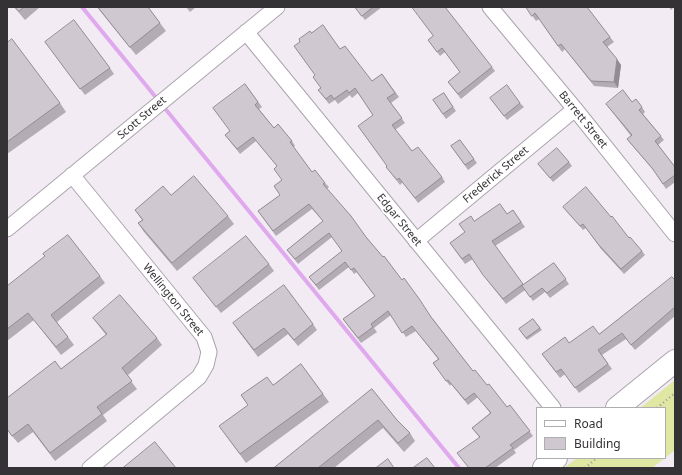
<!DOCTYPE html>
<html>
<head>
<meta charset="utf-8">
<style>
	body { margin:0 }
	#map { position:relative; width:682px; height:475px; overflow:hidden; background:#f2ebf4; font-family:"Noto Sans",sans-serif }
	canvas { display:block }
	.frame { position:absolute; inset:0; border:8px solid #353236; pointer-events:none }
	.legend { position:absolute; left:536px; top:407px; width:130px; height:52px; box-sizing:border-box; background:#fff; border:1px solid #aeadaf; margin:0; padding:5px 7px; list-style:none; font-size:12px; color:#353236 }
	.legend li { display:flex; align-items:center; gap:8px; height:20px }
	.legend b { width:20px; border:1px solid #aeadaf }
</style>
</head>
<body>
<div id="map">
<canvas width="682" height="475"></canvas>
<div class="frame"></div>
<ul class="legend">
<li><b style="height:5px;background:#fff"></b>Road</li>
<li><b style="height:11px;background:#d0c8d1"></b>Building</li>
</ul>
</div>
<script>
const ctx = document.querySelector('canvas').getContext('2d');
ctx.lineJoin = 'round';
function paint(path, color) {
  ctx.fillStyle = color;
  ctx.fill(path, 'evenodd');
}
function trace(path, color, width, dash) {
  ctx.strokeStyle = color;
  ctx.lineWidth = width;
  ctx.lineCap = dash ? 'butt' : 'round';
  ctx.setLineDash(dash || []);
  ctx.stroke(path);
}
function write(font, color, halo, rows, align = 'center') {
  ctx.font = font + ' "Noto Sans",sans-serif';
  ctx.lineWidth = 4;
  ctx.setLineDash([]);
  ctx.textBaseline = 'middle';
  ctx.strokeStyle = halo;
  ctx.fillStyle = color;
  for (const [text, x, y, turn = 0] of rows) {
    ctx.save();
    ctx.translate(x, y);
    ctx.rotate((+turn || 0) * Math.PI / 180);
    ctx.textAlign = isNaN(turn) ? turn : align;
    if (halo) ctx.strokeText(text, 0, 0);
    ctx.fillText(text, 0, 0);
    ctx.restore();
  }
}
paint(new Path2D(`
	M 675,380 L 675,450 L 665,458 L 665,408 L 640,408 Z
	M 577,458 L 665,458 L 652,468 L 564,468 Z`), '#e0e7a3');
trace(new Path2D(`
	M 82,7 L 459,468`), '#e0a8ed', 4);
const street = new Path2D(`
	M 490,7 L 575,109 L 675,234
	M 246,32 L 553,408
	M 72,175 L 204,337 L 209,352 L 206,365 L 199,377 L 90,468
	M 7,229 L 277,7
	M 416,241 L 575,109`);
const secondary = new Path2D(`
	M 617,408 L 675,361
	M 544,468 L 556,458`);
trace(street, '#aba4ad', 17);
trace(secondary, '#aba4ad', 24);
trace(new Path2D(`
	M 657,408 L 675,393
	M 585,468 L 597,458`), '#9d979e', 2.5, [1, 3]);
trace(street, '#fff', 15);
trace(secondary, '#fff', 22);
paint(new Path2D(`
	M 14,7 L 40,7 L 25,20 Z
	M 97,7 L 148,7 L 166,31 L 136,55 Z
	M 186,7 L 196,7 L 190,12 Z
	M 355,7 L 382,7 L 365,20 Z
	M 526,7 L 610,37 L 614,42 L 607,47 L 621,65 L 618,88 L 594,86 L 565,49 L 562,52 L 539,19 L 536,21 Z
	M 669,7 L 675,7 L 675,9 L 674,7 L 671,10 Z
	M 311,33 L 340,49 L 372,81 L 382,74 L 399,97 L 391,103 L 405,123 L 395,130 L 412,151 L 442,177 L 445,182 L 418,203 L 403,182 L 400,185 L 386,167 L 387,166 L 373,115 L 358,93 L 352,98 L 350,95 L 338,104 L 335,100 L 329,104 L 318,90 L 321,88 Z
	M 433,36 L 492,67 L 495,71 L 461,99 L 448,82 L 460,72 L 445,52 L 440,56 L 428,40 Z
	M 45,42 L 110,68 L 114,74 L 85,95 Z
	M 7,43 L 60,103 L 66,112 L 7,154 Z
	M 245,84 L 262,107 L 259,109 L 274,128 L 292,141 L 295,146 L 293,147 L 312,172 L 325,183 L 329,187 L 327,189 L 433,319 L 473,371 L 507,407 L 510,405 L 533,436 L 514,450 L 516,453 L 495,468 L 468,468 L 479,437 L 472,428 L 490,413 L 478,397 L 468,405 L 451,384 L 450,386 L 433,363 L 438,359 L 416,331 L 406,337 L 391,315 L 374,328 L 377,332 L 361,343 L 343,319 L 375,296 L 357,272 L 354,274 L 349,267 L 319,290 L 312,281 L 309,277 L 342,251 L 332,237 L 298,264 L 291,255 L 287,250 L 323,221 L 312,209 L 276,236 L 258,211 L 280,195 L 274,186 L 282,180 L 277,166 L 256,141 L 240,154 L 225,135 L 230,131 Z
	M 444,93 L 456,111 L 446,119 L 433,100 Z
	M 490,98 L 520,103 L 524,107 L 507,120 Z
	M 632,102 L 642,107 L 645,112 L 643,114 L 664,140 L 658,145 L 675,167 L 675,182 L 666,189 L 655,172 L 630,143 L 627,139 L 631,136 L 606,104 Z
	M 460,140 L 477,163 L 468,170 L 451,146 Z
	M 569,162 L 572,166 L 553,182 L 538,164 Z
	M 171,195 L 228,216 L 234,224 L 177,271 L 144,232 L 138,223 L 142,220 L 135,210 Z
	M 563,207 L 629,238 L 642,251 L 645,255 L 624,274 L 601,249 L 586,228 L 583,230 Z
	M 513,210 L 525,227 L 495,246 L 523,285 L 554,263 L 569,284 L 550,298 L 545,292 L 533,301 L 525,290 L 506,304 L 487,280 L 473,259 L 465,264 L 450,243 L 465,232 L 474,221 L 507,214 Z
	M 269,264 L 274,271 L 221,313 L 193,278 Z
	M 100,276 L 105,283 L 57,322 L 74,345 L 61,355 L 34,320 L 7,341 L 7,286 Z
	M 675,280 L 675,316 L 635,350 L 626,339 L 602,355 L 612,369 L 579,393 L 565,374 L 560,378 L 542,354 L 569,343 L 599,334 Z
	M 93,318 L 157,338 L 162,345 L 127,376 L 137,389 L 103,415 L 107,421 L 55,461 L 33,432 L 18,443 L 7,430 L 7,398 L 61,369 L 106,335 L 99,326 Z
	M 533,319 L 542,330 L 527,340 L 519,329 Z
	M 313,324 L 317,330 L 298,346 L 288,334 L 258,357 L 237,329 Z
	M 301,364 L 329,402 L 246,463 L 225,434 L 248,405 L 273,385 Z
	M 372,389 L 397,420 L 410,433 L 415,441 L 404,452 L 383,428 L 334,468 L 274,468 Z`), '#b3acb4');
paint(new Path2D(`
	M 617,59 L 621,65 L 618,88 L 614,82 Z`), '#928c92');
const building = new Path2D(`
	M 15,7 L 24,7 L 19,11 Z
	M 98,7 L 148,7 L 160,23 L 130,47 Z
	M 355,7 L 373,7 L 362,16 Z
	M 412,7 L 445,7 L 492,67 L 458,94 L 448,82 L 460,72 L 442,48 L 437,52 L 428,40 L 433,36 Z
	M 526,7 L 587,7 L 610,37 L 603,42 L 617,59 L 614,82 L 591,81 L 561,44 L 558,46 L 535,13 L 532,16 Z
	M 74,20 L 110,68 L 80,89 L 45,42 Z
	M 323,25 L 340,49 L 345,46 L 372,81 L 382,74 L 395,93 L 387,98 L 402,118 L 392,125 L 412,151 L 418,147 L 442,177 L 415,198 L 399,178 L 397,180 L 386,167 L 387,166 L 358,126 L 373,115 L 355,88 L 349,93 L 347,90 L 334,99 L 331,95 L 326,99 L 318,90 L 321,88 L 313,77 L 315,75 L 294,46 L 300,42 L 299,39 L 310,31 L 311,33 Z
	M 12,39 L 60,103 L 7,142 L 7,43 Z
	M 245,84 L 258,102 L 255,105 L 274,128 L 278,124 L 292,141 L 290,142 L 312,172 L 315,170 L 325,183 L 323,184 L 351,216 L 366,237 L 383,257 L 384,256 L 402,280 L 404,278 L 420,300 L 431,317 L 473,371 L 475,370 L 487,385 L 489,384 L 507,407 L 510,405 L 530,431 L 510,445 L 513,448 L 485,468 L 469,468 L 457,453 L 480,437 L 472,428 L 491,413 L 474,393 L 465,400 L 448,380 L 446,381 L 433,363 L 439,359 L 412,326 L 402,333 L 388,311 L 371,324 L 373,327 L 358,338 L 343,319 L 375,296 L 354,268 L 351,270 L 345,262 L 316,285 L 309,277 L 342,251 L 329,233 L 295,259 L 287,250 L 323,221 L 309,204 L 273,231 L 258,211 L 280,195 L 274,186 L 282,180 L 274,169 L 277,166 L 253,137 L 237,149 L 225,135 L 230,131 L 213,108 Z
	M 507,85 L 520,103 L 504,116 L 490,98 Z
	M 623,90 L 632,102 L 636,99 L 642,107 L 639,110 L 661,136 L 655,141 L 675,167 L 675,175 L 663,184 L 652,168 L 627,139 L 632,135 L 606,104 Z
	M 444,93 L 453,107 L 443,114 L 433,100 Z
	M 460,140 L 474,159 L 465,165 L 451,146 Z
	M 557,148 L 569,162 L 550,178 L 538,164 Z
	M 194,176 L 228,216 L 172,263 L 138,223 L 143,220 L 135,210 L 163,186 L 171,195 Z
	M 586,187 L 611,217 L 612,216 L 629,238 L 630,237 L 642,251 L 621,269 L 598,244 L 583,224 L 580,226 L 563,207 Z
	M 500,204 L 507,214 L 513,210 L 521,222 L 492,241 L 523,284 L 503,299 L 483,275 L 469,254 L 462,259 L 450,243 L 465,232 L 459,224 L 471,216 L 474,221 Z
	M 68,235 L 100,276 L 51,315 L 68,337 L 56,347 L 28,313 L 7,329 L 7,286 L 45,256 L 43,254 Z
	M 246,236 L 269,264 L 216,307 L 193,278 Z
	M 554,263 L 566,279 L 547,293 L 542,288 L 530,297 L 522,286 Z
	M 672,277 L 675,280 L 675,307 L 631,345 L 622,333 L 598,350 L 608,364 L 575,388 L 561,369 L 556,372 L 542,354 L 565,337 L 569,343 L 593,326 L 599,334 Z
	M 284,285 L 313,324 L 294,340 L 284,328 L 254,350 L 233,323 Z
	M 120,295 L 157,338 L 122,368 L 132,381 L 97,407 L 102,414 L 50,453 L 28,424 L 12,436 L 7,429 L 7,398 L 55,361 L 61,369 L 107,334 L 93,318 Z
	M 533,319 L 540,328 L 526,338 L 519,329 Z
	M 301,364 L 323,394 L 240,454 L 219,426 L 248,405 L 241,395 L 267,377 L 273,385 Z
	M 372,389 L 397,420 L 410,433 L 398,443 L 378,420 L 318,468 L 274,468 Z
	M 155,442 L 176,468 L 123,468 Z
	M 427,458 L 435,468 L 413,468 Z
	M 388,459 L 394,468 L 376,468 Z`);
paint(building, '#d0c8d1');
trace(building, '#928c92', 1);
write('11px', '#353236', '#fff', [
	["Scott Street",142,118,-40],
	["Barrett Street",583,120,51],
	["Frederick Street",496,175,-40],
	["Edgar Street",399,220,51],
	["Wellington Street",173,300,51]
]);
</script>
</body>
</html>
